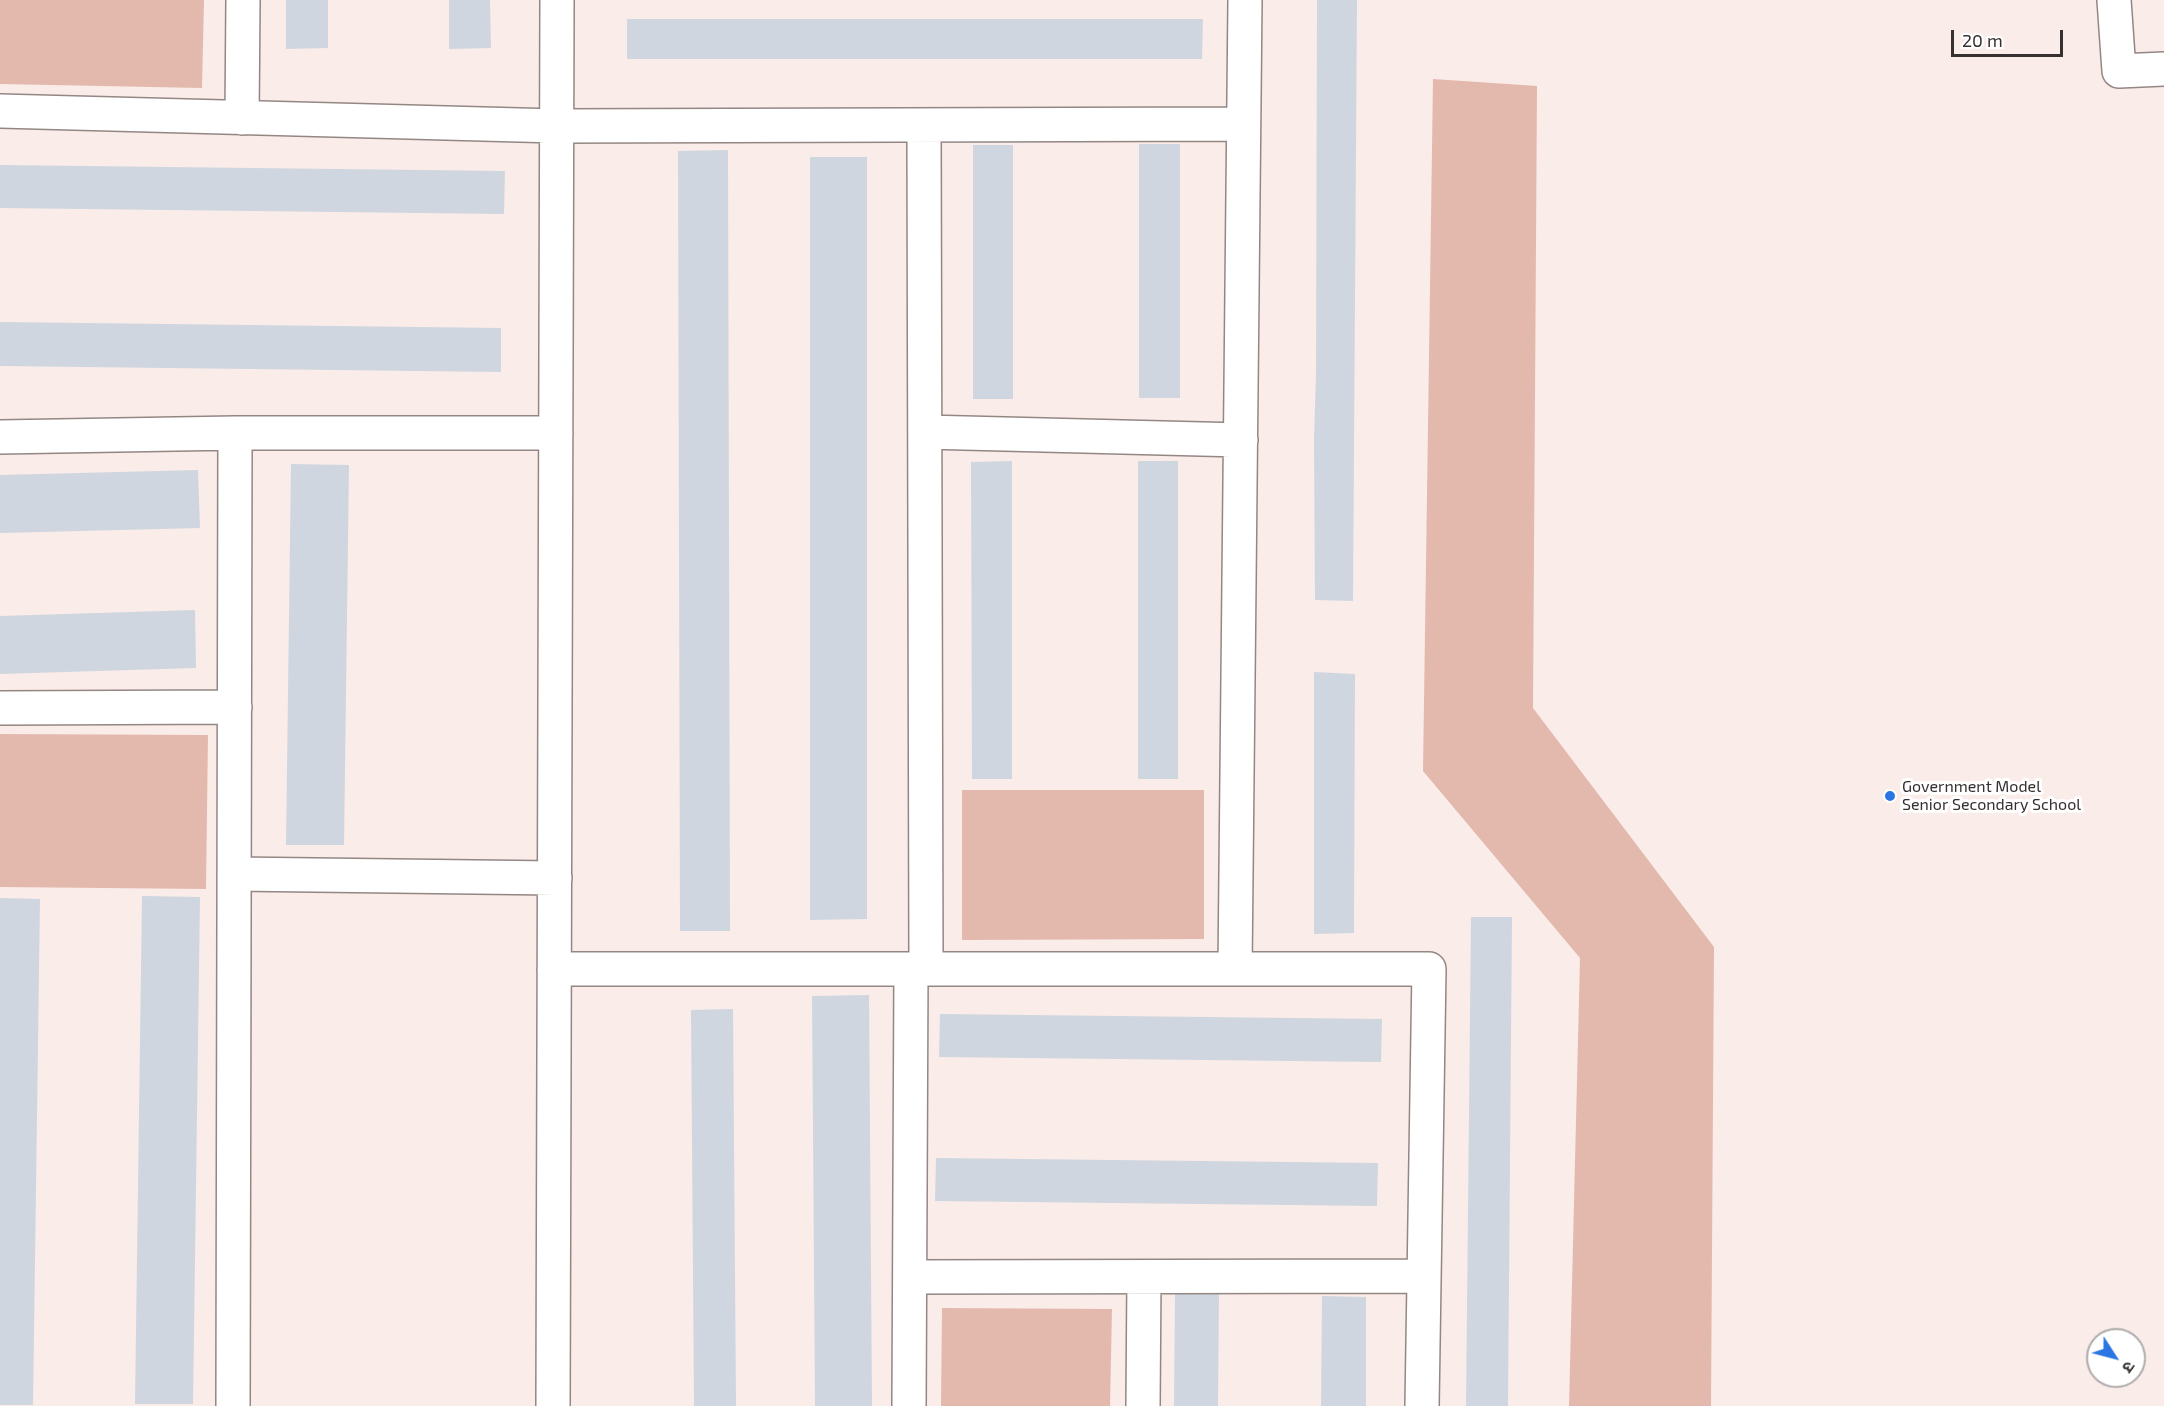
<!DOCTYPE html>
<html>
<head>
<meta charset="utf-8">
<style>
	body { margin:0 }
	#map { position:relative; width:2164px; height:1406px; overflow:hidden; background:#faece9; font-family:"Exo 2","Noto Sans Devanagari",sans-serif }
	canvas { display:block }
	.north { position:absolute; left:2086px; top:1328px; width:60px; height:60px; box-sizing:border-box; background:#fff; border:2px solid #afadac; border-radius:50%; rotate:126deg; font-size:16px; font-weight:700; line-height:24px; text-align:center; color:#363130 }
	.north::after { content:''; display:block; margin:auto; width:21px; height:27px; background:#2976e2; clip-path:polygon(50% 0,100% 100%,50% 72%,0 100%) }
	.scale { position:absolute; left:1951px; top:30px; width:112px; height:27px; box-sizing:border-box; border:3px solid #363130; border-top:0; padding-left:8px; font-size:18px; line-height:21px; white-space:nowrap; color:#363130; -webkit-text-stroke:4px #fff; paint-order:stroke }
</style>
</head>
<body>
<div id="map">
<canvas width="2164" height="1406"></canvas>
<div class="north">उ</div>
<div class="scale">20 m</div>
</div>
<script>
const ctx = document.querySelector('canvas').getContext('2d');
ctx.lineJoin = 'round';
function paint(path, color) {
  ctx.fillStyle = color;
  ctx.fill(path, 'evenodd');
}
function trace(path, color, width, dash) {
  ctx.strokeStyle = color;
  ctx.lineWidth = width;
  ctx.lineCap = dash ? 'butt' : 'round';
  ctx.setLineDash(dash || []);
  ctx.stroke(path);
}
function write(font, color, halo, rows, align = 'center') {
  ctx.font = font + ' "Exo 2",sans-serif';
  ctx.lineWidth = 6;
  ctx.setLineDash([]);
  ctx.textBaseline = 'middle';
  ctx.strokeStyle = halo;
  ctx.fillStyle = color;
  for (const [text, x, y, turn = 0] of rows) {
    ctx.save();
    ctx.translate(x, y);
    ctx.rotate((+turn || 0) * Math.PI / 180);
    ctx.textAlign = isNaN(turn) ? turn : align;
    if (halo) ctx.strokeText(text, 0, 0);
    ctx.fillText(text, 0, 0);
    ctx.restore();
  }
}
paint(new Path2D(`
	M 0,0 L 204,0 L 202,88 L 0,84 Z
	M 1433,79 L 1537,86 L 1533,708 L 1714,947 L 1711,1406 L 1569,1406 L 1580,958 L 1423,771 Z
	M 0,734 L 208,735 L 206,889 L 0,887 Z
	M 962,790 L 1204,790 L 1204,939 L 962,940 Z
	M 942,1308 L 1112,1309 L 1110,1406 L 941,1406 Z`), '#e4b9ad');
paint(new Path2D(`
	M 286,0 L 328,0 L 328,48 L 286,49 Z
	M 449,0 L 490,0 L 491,48 L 449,49 Z
	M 1317,0 L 1357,0 L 1353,601 L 1315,600 L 1314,440 L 1316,374 Z
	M 627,19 L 1203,19 L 1202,59 L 627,59 Z
	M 1139,144 L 1180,144 L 1180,398 L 1139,398 Z
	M 973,145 L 1013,145 L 1013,399 L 973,399 Z
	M 728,150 L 730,931 L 680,931 L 678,151 Z
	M 810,157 L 867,157 L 867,919 L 810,920 Z
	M 0,165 L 505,171 L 504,214 L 0,208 Z
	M 0,322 L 501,328 L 501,372 L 0,366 Z
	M 1012,461 L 1012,779 L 972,779 L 971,462 Z
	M 1138,461 L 1178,461 L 1178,779 L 1138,779 Z
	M 291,464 L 349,465 L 344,845 L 286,845 Z
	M 198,470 L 200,528 L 0,533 L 0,475 Z
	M 195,610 L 196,668 L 0,674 L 0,616 Z
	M 1314,672 L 1355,674 L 1354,933 L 1314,934 Z
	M 142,896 L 200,897 L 193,1404 L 135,1404 Z
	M 0,898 L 40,899 L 33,1405 L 0,1405 Z
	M 1471,917 L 1512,917 L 1508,1406 L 1466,1406 Z
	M 869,995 L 872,1406 L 815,1406 L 812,996 Z
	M 733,1009 L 736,1406 L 694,1406 L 691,1010 Z
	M 940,1014 L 1382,1019 L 1381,1062 L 939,1057 Z
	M 936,1158 L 1378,1163 L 1377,1206 L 935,1201 Z
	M 1175,1293 L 1219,1294 L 1218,1406 L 1174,1406 Z
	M 1322,1296 L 1366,1297 L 1366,1406 L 1321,1406 Z`), '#cfd6df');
const minor = new Path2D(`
	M 2114,0 L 2119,71 L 2164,69
	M 0,111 L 557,126 L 1243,124
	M 242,118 L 243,0
	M 924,125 L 926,969
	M 925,432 L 1241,440
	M 0,437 L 235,433 L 556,433
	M 0,708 L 235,707
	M 234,874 L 555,878
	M 554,969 L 1429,969 L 1422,1406
	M 1235,969 L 1245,0
	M 910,1277 L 1424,1276
	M 233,1406 L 235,433
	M 553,1406 L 557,0
	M 909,1406 L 911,969
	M 1143,1406 L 1144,1277`);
trace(minor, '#938784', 36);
trace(minor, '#fff', 33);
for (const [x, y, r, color] of [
	[1890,796,6,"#2976e2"]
]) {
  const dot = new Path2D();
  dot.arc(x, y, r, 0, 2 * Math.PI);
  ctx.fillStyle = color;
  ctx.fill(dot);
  trace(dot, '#fff', 2);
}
write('16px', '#363130', '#fff', [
	["Government Model",1902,787],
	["Senior Secondary School",1902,805]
], 'left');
</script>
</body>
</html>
